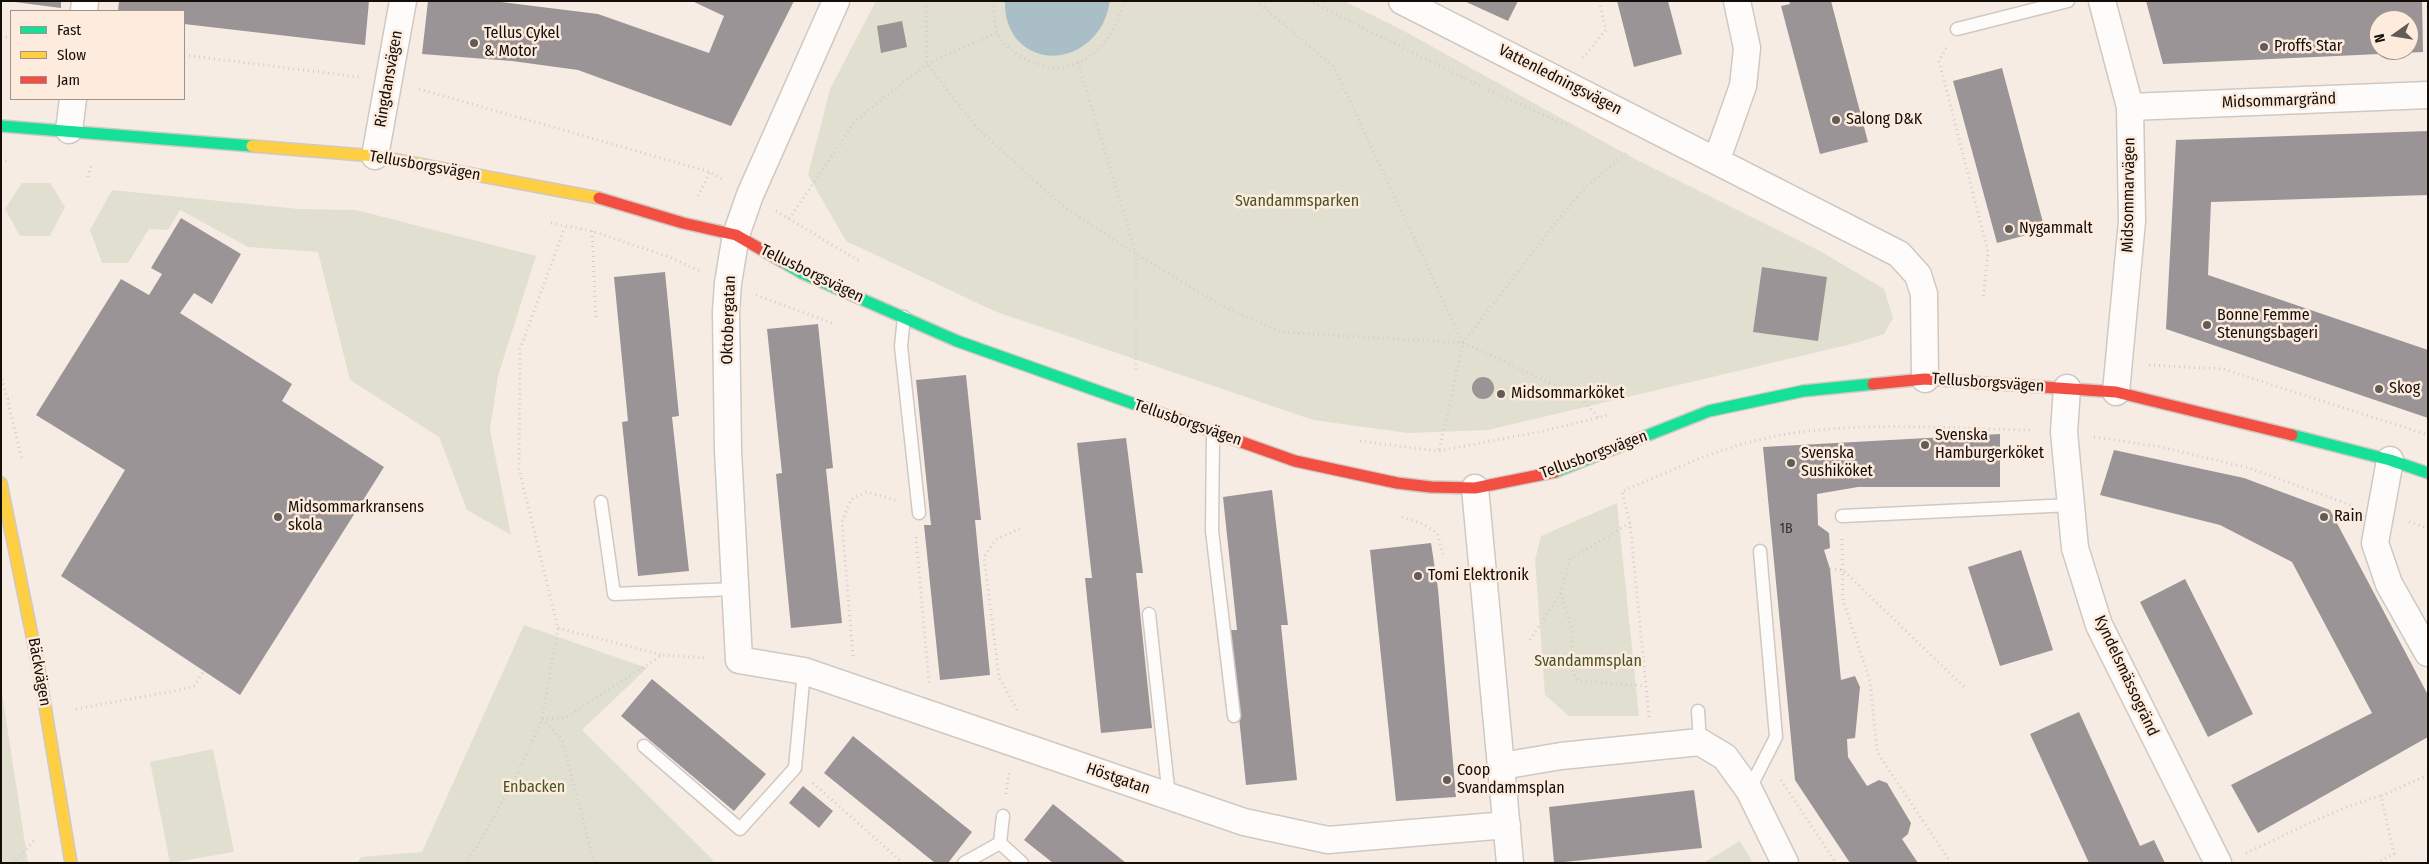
<!DOCTYPE html>
<html>
<head>
<meta charset="utf-8">
<style>
	body { margin:0 }
	#map { position:relative; width:2429px; height:864px; overflow:hidden; background:#f6ece4; font-family:"Fira Sans Condensed",sans-serif }
	canvas { display:block }
	.frame { position:absolute; inset:0; border:2px solid #140d08; pointer-events:none }
	.legend { position:absolute; left:10px; top:10px; width:175px; height:90px; box-sizing:border-box; background:#fdebdd; border:1px solid #a09288; margin:0; padding:6px 9px; list-style:none; font-size:15px; color:#140d08 }
	.legend li { display:flex; align-items:center; gap:10px; height:25px }
	.legend b { width:25px; border:1px solid #a09288 }
	.north { position:absolute; left:2369px; top:10px; width:50px; height:50px; box-sizing:border-box; background:#fdebdd; border:1px solid #a09288; border-radius:50%; rotate:257deg; font-size:14px; font-weight:700; line-height:20px; text-align:center; color:#140d08 }
	.north::after { content:''; display:block; margin:auto; width:18px; height:22px; background:#635b55; clip-path:polygon(50% 0,100% 100%,50% 72%,0 100%) }
</style>
</head>
<body>
<div id="map">
<canvas width="2429" height="864"></canvas>
<div class="frame"></div>
<ul class="legend">
<li><b style="height:6px;background:#16e098"></b>Fast</li>
<li><b style="height:6px;background:#ffcf43"></b>Slow</li>
<li><b style="height:6px;background:#f24e42"></b>Jam</li>
</ul>
<div class="north">N</div>
</div>
<script>
const ctx = document.querySelector('canvas').getContext('2d');
ctx.lineJoin = 'round';
function paint(path, color) {
  ctx.fillStyle = color;
  ctx.fill(path, 'evenodd');
}
function trace(path, color, width, dash) {
  ctx.strokeStyle = color;
  ctx.lineWidth = width;
  ctx.lineCap = dash ? 'butt' : 'round';
  ctx.setLineDash(dash || []);
  ctx.stroke(path);
}
function write(font, color, halo, rows, align = 'center') {
  ctx.font = font + ' "Fira Sans Condensed",sans-serif';
  ctx.lineWidth = 5;
  ctx.setLineDash([]);
  ctx.textBaseline = 'middle';
  ctx.strokeStyle = halo;
  ctx.fillStyle = color;
  for (const [text, x, y, turn = 0] of rows) {
    ctx.save();
    ctx.translate(x, y);
    ctx.rotate((+turn || 0) * Math.PI / 180);
    ctx.textAlign = isNaN(turn) ? turn : align;
    if (halo) ctx.strokeText(text, 0, 0);
    ctx.fillText(text, 0, 0);
    ctx.restore();
  }
}
paint(new Path2D(`
	M 876,1 L 1344,1 L 1404,31 L 1633,158 L 1820,251 L 1884,289 L 1893,318 L 1884,334 L 1856,343 L 1488,430 L 1408,433 L 1313,420 L 994,311 L 846,241 L 808,175 L 830,89 Z
	M 22,183 L 50,183 L 65,207 L 50,236 L 20,236 L 5,209 Z
	M 112,190 L 299,209 L 356,210 L 536,256 L 498,376 L 490,430 L 511,535 L 467,510 L 439,437 L 350,380 L 318,252 L 248,247 L 180,210 L 168,230 L 149,229 L 128,263 L 102,263 L 90,230 Z
	M 1617,503 L 1639,716 L 1569,716 L 1545,695 L 1535,560 L 1541,536 Z
	M 524,625 L 647,668 L 582,730 L 713,860 L 712,863 L 357,863 L 361,857 L 422,852 Z
	M 1,686 L 28,863 L 1,863 Z
	M 213,749 L 234,852 L 170,863 L 150,762 Z
	M 1740,841 L 1753,863 L 1703,863 Z`), '#e1e0d0');
paint(new Path2D(`
	M 1005,1 L 1110,1 C 1108,11 1105,22 1099,30 C 1067,75 1003,58 1005,1 Z`), '#a9bec7');
paint(new Path2D(`
	M 7,1 L 61,1 L 61,8 Z
	M 119,1 L 369,1 L 365,45 L 184,24 L 184,11 L 118,11 Z
	M 428,1 L 493,1 L 598,14 L 709,53 L 724,16 L 692,1 L 794,1 L 731,126 L 578,70 L 512,61 L 422,54 Z
	M 1464,1 L 1518,1 L 1508,21 Z
	M 1617,1 L 1668,1 L 1682,54 L 1634,67 Z
	M 1789,1 L 1831,1 L 1868,142 L 1820,154 L 1781,6 L 1790,4 Z
	M 2146,1 L 2422,1 L 2423,52 L 2163,64 ZM 2379,20 L 2409,20 L 2409,50 L 2379,50 Z
	M 902,21 L 907,47 L 881,53 L 877,26 Z
	M 2002,68 L 2045,230 L 1997,243 L 1953,81 Z
	M 2428,131 L 2428,195 L 2211,202 L 2208,275 L 2428,350 L 2428,418 L 2166,329 L 2176,140 Z
	M 181,218 L 241,254 L 212,304 L 194,293 L 180,313 L 292,384 L 282,401 L 384,467 L 240,695 L 61,576 L 125,470 L 36,415 L 121,279 L 149,295 L 162,274 L 151,268 Z
	M 1762,267 L 1827,277 L 1818,341 L 1753,332 Z
	M 665,272 L 679,416 L 672,417 L 689,571 L 638,576 L 622,422 L 628,421 L 614,277 Z
	M 818,324 L 833,468 L 826,469 L 842,623 L 791,628 L 776,474 L 782,473 L 767,329 Z
	M 966,375 L 981,520 L 975,520 L 990,675 L 940,680 L 924,525 L 931,525 L 916,380 Z
	M1472 388a11 11 0 1 1 22 0a11 11 0 1 1-22 0Z
	M 2000,434 L 2000,487 L 1858,487 L 1817,494 L 1818,525 L 1829,533 L 1830,548 L 1824,550 L 1830,569 L 1841,680 L 1855,676 L 1860,687 L 1855,738 L 1847,739 L 1848,757 L 1867,786 L 1879,780 L 1887,783 L 1911,823 L 1908,834 L 1902,839 L 1918,863 L 1850,863 L 1795,780 L 1763,447 Z
	M 1126,438 L 1143,573 L 1136,573 L 1152,728 L 1101,733 L 1085,578 L 1092,578 L 1077,443 Z
	M 2114,450 L 2244,478 L 2330,510 L 2428,695 L 2428,737 L 2258,833 L 2231,785 L 2372,713 L 2292,562 L 2220,525 L 2100,495 Z
	M 1272,490 L 1288,625 L 1281,625 L 1297,780 L 1246,785 L 1230,630 L 1237,630 L 1223,497 Z
	M 1431,543 L 1438,589 L 1456,797 L 1396,801 L 1370,550 Z
	M 2021,550 L 2053,650 L 2000,666 L 1968,567 Z
	M 2185,579 L 2253,714 L 2208,737 L 2140,602 Z
	M 652,679 L 766,774 L 734,811 L 621,716 Z
	M 2079,712 L 2140,846 L 2154,840 L 2165,863 L 2089,863 L 2030,734 Z
	M 853,736 L 972,832 L 948,863 L 935,863 L 824,773 Z
	M 803,786 L 833,811 L 819,828 L 789,803 Z
	M 1694,790 L 1702,848 L 1554,863 L 1549,807 Z
	M 1053,804 L 1126,863 L 1053,863 L 1024,840 Z`), '#9a9496');
const lane = new Path2D(`
	M 1957,29 L 2068,1
	M 904,317 L 901,346 L 919,513
	M 1213,432 L 1212,531 L 1234,716
	M 601,502 L 614,594 L 734,589
	M 1842,516 L 2071,505
	M 1149,614 L 1169,797
	M 1698,711 L 1700,742
	M 644,746 L 740,829 L 795,768 L 804,671
	M 1749,790 L 1776,737 L 1760,551
	M 1000,843 L 1022,863
	M 964,863 L 1000,843 L 1003,816`);
const street = new Path2D(`
	M 836,1 L 750,195 L 736,235 L 728,283 L 726,312 L 728,451 L 739,660 L 804,671 L 1244,822 L 1328,840 L 1507,825
	M 1402,1 L 1899,254 L 1918,275 L 1924,294 L 1925,379
	M 2102,1 L 2130,107 L 2132,221 L 2116,392
	M 84,11 L 85,1
	M 2130,107 L 2428,95
	M 69,130 L 73,99
	M 375,156 L 403,1
	M 1717,159 L 1743,86 L 1747,48 L 1737,1
	M 2067,388 L 2064,432 L 2075,548 L 2099,625 L 2218,863
	M 2390,460 L 2375,543 L 2389,584 L 2428,653
	M 1475,488 L 1510,863
	M 1502,766 L 1561,756 L 1700,742 L 1725,757 L 1749,790 L 1785,863`);
const fast = new Path2D(`
	M 1,126 L 252,146
	M 783,262 L 802,273 L 957,341 L 1171,417
	M 2292,435 L 2390,460 L 2428,473
	M 1555,472 L 1709,411 L 1803,391 L 1873,384`);
const slow = new Path2D(`
	M 252,146 L 375,156 L 599,198
	M 1,483 L 39,670 L 71,863`);
const jam = new Path2D(`
	M 599,198 L 683,223 L 736,235 L 783,262
	M 1873,384 L 1925,379 L 2116,392 L 2292,435
	M 1171,417 L 1295,461 L 1397,483 L 1431,487 L 1475,488 L 1555,472`);
trace(lane, '#d0c8c1', 15);
trace(street, '#d0c8c1', 29);
trace(fast, '#d0c8c1', 14);
trace(slow, '#d0c8c1', 14);
trace(jam, '#d0c8c1', 14);
trace(new Path2D(`
	M 926,1 L 927,64 L 977,128 L 1065,208 L 1136,254 L 1221,305 L 1280,332 L 1463,343 L 1554,225 L 1586,187 L 1629,151
	M 993,1 C 994,11 994,23 997,32 C 1002,45 1016,55 1028,60 C 1036,63 1048,69 1058,68 C 1093,65 1117,34 1124,1
	M 1256,1 L 1334,67 L 1463,343 L 1439,451
	M 1309,1 L 1484,88 L 1569,126
	M 2427,1 L 2428,13
	M 1,36 L 11,38
	M 1946,48 L 1939,61 L 1988,252 L 1983,299
	M 184,55 L 359,77
	M 1583,58 L 1606,30 L 1599,1
	M 1078,62 L 1136,254 L 1136,373
	M 419,89 L 710,172 L 724,180
	M 1,163 L 10,159
	M 88,177 L 91,165
	M 698,196 L 710,172
	M 776,211 L 859,261
	M 789,219 L 857,119 L 927,64 L 997,33
	M 551,223 L 592,231 L 669,257 L 700,271
	M 592,231 L 596,321
	M 756,295 L 832,323
	M 1463,343 L 1579,396 L 1599,418
	M 2149,365 L 2223,369 L 2428,435
	M 1,374 L 22,459
	M 8,399 L 13,397
	M 2094,437 L 2161,447 L 2249,468 L 2351,505
	M 1360,441 L 1439,451 L 1543,431 L 1609,415
	M 1402,517 L 1423,524 L 1437,533 L 1443,554
	M 2409,522 L 2428,528
	M 1630,523 L 1570,559 L 1561,593 L 1573,634 L 1570,667 L 1578,681 L 1645,686
	M 916,537 L 929,683
	M 1842,539 L 1843,600 L 1870,681 L 1877,752 L 1951,863
	M 1830,569 L 1843,570 L 1964,687
	M 558,628 L 662,655
	M 1530,640 L 1561,593
	M 853,656 L 842,522 L 851,499 L 867,492 L 895,500
	M 76,709 L 184,689 L 194,686 L 204,671
	M 1017,710 L 999,677 L 984,557 L 995,540 L 1021,528
	M 1649,717 L 1630,523 L 1622,491 C 1660,476 1700,456 1739,445 C 1834,417 1935,429 2033,430
	M 542,719 L 565,718 L 662,655 L 708,658
	M 542,719 L 562,739 L 594,863
	M 1781,780 L 1836,863
	M 813,783 L 903,863
	M 1006,794 L 1009,773
	M 2246,853 C 2291,833 2333,809 2381,796
	M 12,863 L 36,839
	M 464,863 L 478,845 L 515,779 L 542,719 L 558,628 L 519,469 L 520,349 L 565,227
	M 2376,863 L 2394,854 L 2381,796 L 2428,775`), '#d1cdcb', 3, [1, 4]);
trace(lane, '#fefcfb', 12);
trace(street, '#fefcfb', 26);
trace(fast, '#16e098', 11);
trace(slow, '#ffcf43', 11);
trace(jam, '#f24e42', 11);
for (const [x, y, r, color] of [
	[474,43,5,"#635b55"],
	[2264,47,5,"#635b55"],
	[1836,120,5,"#635b55"],
	[2009,229,5,"#635b55"],
	[2207,325,5,"#635b55"],
	[2379,389,5,"#635b55"],
	[1501,394,5,"#635b55"],
	[1925,445,5,"#635b55"],
	[1791,463,5,"#635b55"],
	[278,517,5,"#635b55"],
	[2324,517,5,"#635b55"],
	[1418,576,5,"#635b55"],
	[1447,780,5,"#635b55"]
]) {
  const dot = new Path2D();
  dot.arc(x, y, r, 0, 2 * Math.PI);
  ctx.fillStyle = color;
  ctx.fill(dot);
  trace(dot, '#fdebdd', 2);
}
write('14px', '#362f2c', null, [
	["1B",1786,529]
]);
write('16px', '#140d08', '#fdebdd', [
	["Tellus Cykel",484,34],
	["& Motor",484,52],
	["Proffs Star",2274,47],
	["Salong D&K",1846,120],
	["Nygammalt",2019,229],
	["Bonne Femme",2217,316],
	["Stenungsbageri",2217,334],
	["Skog",2389,389],
	["Midsommarköket",1511,394],
	["Svenska",1935,436],
	["Hamburgerköket",1935,454],
	["Svenska",1801,454],
	["Sushiköket",1801,472],
	["Midsommarkransens",288,508],
	["skola",288,526],
	["Rain",2334,517],
	["Tomi Elektronik",1428,576],
	["Coop",1457,771],
	["Svandammsplan",1457,789]
], 'left');
write('16px', '#140d08', '#fdebdd', [
	["Ringdansvägen",389,79,-80],
	["Vattenledningsvägen",1560,80,27],
	["Midsommargränd",2279,101,-2],
	["Tellusborgsvägen",425,166,10],
	["Midsommarvägen",2129,195,-89],
	["Tellusborgsvägen",812,274,26],
	["Oktobergatan",729,320,-88],
	["Tellusborgsvägen",1988,383,4],
	["Tellusborgsvägen",1188,423,19],
	["Tellusborgsvägen",1594,455,-20],
	["Bäckvägen",39,672,80],
	["Kyndelsmässogränd",2126,676,65],
	["Höstgatan",1118,779,19]
]);
write('16px', '#485625', '#fdebdd', [
	["Svandammsparken",1297,202],
	["Svandammsplan",1588,662],
	["Enbacken",534,788]
]);
</script>
</body>
</html>
